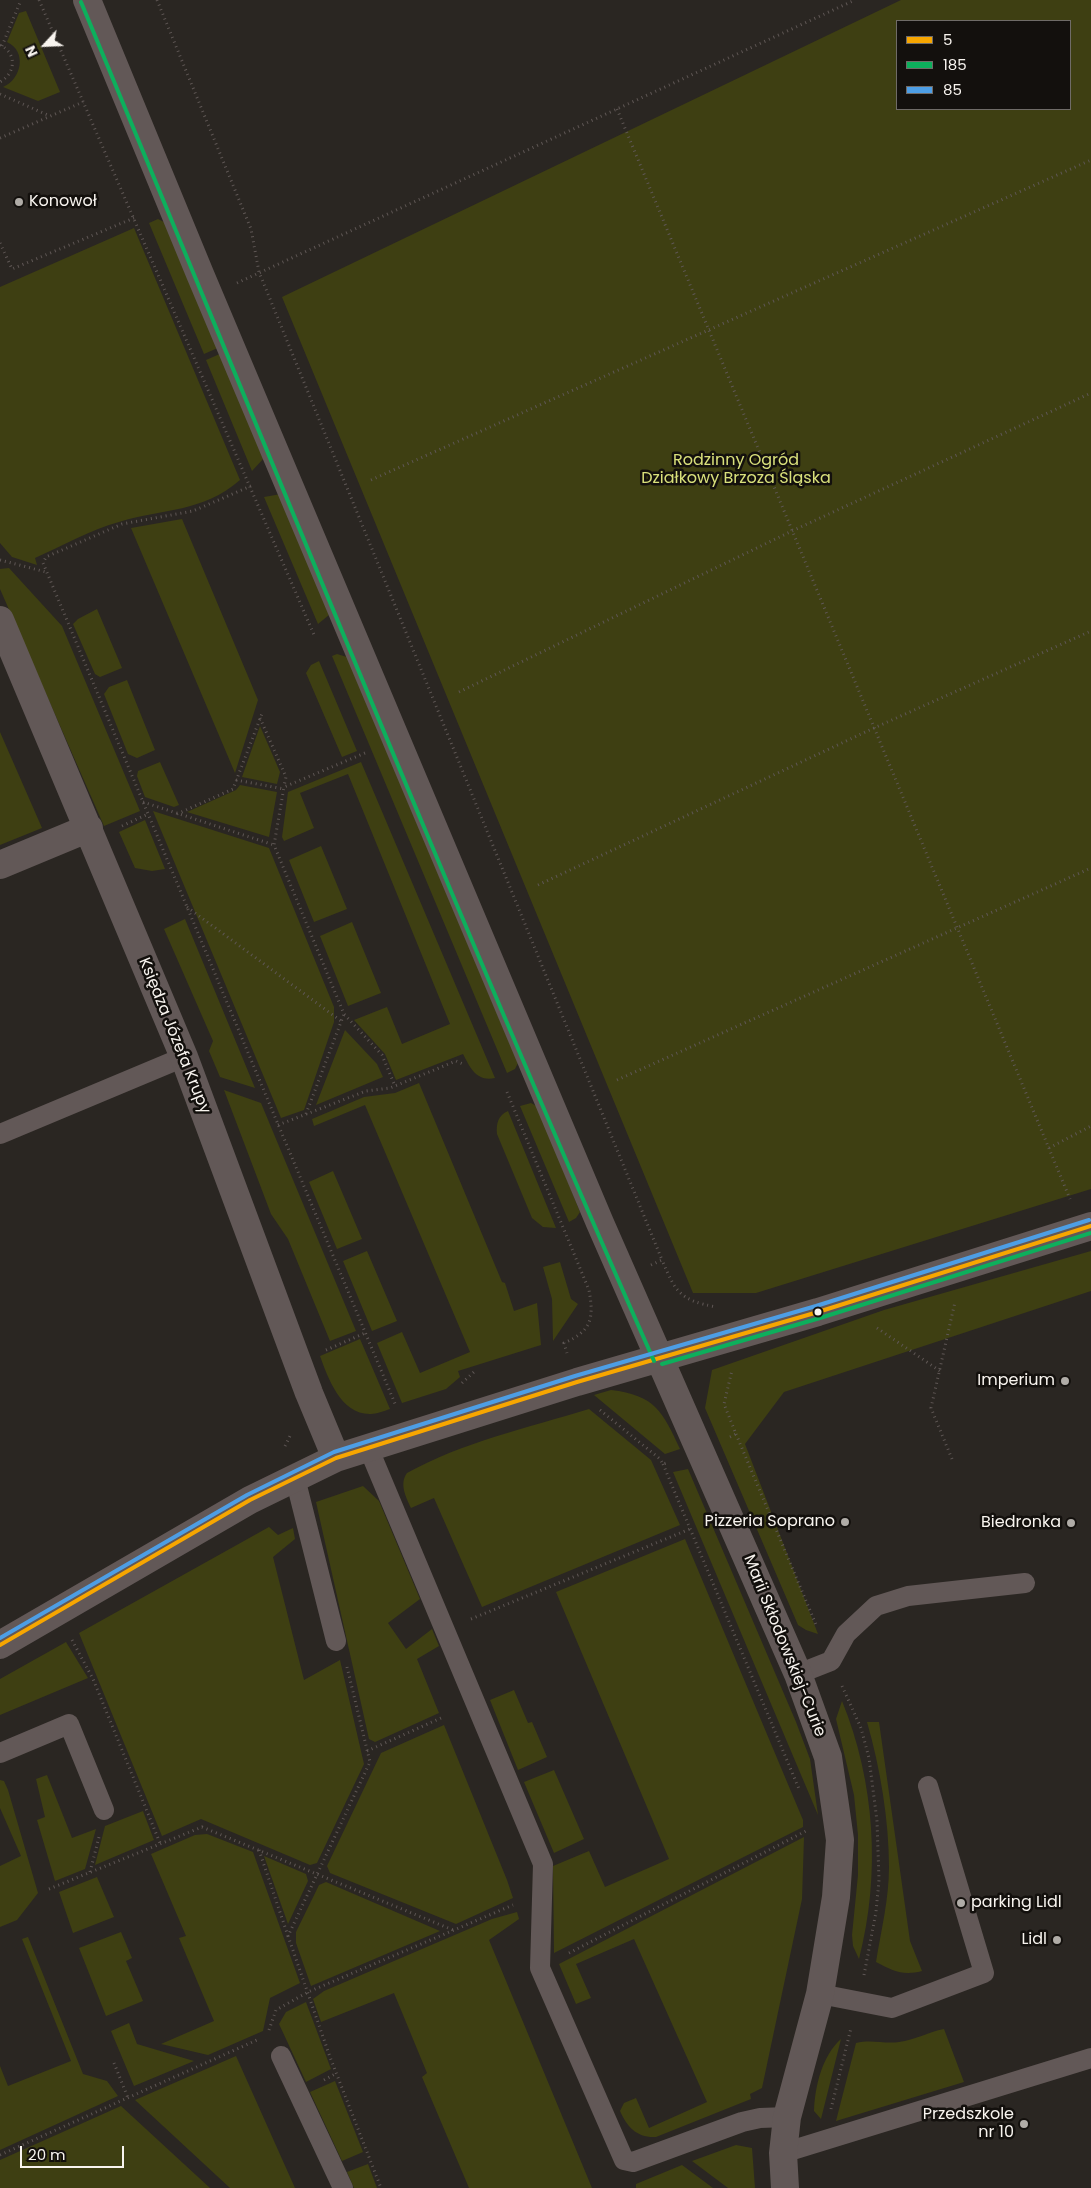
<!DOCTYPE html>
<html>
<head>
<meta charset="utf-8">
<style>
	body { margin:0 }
	#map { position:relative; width:1091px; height:2188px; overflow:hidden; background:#2a2622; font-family:Poppins,sans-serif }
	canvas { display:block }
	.legend { position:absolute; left:896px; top:20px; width:175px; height:90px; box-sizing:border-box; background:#13100d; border:1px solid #6f6b67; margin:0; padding:6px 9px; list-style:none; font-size:15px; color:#f8f4ef }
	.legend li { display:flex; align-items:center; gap:10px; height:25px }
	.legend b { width:25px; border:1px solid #6f6b67 }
	.north { position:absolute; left:20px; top:20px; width:50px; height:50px; -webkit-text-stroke:4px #13100d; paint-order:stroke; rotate:245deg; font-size:14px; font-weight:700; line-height:20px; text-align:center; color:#f8f4ef }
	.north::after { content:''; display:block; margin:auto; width:18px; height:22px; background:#f8f4ef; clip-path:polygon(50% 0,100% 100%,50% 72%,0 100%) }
	.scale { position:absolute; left:20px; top:2146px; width:104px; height:22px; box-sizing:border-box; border:2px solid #f8f4ef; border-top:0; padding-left:6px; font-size:15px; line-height:18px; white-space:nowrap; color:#f8f4ef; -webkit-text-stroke:4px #13100d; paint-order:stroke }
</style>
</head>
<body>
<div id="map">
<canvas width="1091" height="2188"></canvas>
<ul class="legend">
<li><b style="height:6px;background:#f7a600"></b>5</li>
<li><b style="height:6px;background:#0daf5c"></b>185</li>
<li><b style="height:6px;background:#4d9ee5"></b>85</li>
</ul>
<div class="north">N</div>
<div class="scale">20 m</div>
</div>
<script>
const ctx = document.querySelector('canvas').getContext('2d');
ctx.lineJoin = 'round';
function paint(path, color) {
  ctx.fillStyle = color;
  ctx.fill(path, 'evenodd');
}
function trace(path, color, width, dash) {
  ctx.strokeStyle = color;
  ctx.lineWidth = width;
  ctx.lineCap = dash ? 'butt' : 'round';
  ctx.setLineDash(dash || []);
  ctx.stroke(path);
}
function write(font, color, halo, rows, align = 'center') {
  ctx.font = font + ' Poppins,sans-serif';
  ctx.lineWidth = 5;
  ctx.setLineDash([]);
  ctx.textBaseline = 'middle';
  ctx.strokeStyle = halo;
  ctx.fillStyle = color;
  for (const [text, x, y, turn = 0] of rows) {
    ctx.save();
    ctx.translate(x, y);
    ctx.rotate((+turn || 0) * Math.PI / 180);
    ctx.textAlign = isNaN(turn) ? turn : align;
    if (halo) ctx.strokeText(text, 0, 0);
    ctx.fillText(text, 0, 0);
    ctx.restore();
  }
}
paint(new Path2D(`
	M 901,0 L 1091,0 L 1091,1189 L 756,1293 L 693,1293 L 282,297 ZM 897,21 L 1070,21 L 1070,109 L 897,109 Z
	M 26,11 L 60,92 L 38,101 L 3,87 C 22,79 27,51 7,42 L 19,13 Z
	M 158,219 L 166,223 L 220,347 L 204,354 L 149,223 Z
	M 134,228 L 240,480 C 202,513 164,508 119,522 C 90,530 62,546 35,558 L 37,565 L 12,557 L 0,543 L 0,287 Z
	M 222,353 L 264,458 L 252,471 L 206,360 Z
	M 281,494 L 329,615 L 318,624 L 264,497 Z
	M 182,519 L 258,700 L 235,773 L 131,528 Z
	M 9,568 L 62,626 L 140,811 L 104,826 L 0,589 L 0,569 Z
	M 97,609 L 122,668 L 100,677 L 95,674 L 73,624 L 78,619 Z
	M 337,654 L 347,657 L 518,1063 L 515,1069 L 507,1073 L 332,656 Z
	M 319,661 L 357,751 L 342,757 L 306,673 L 311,665 Z
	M 127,680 L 155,750 L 137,758 L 128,754 L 104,694 L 109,687 Z
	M 260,726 L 280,772 L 277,784 L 242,777 Z
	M 0,732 L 42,828 L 0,845 Z
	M 160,762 L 179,805 L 174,807 L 145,797 L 137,776 L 138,771 Z
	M 361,762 L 495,1078 C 477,1082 470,1068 463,1054 L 396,1080 L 385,1054 L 354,1020 L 387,1007 L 402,1044 L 450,1024 L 348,774 L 300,793 L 314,828 L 284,841 L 282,837 L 288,792 Z
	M 240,785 L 277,792 L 269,837 L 187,812 L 236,790 Z
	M 153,811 L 269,848 L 334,1007 L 334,1022 L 304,1110 L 281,1118 Z
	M 145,820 L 165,869 L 152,871 L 135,868 L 119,832 Z
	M 321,846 L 347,909 L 314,922 L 289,860 Z
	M 185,919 L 255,1088 L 220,1077 L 209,1051 L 213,1041 L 164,929 Z
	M 352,922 L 381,993 L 348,1006 L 320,936 Z
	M 345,1030 L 377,1064 L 383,1077 L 316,1105 Z
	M 419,1083 L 502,1282 L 505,1283 L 514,1311 L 537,1303 L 541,1345 L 458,1371 L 460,1377 L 446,1389 L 402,1403 L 377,1343 L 402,1332 L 420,1373 L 470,1352 L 365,1105 L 314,1126 L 312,1119 L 364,1097 L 395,1093 Z
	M 224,1090 L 261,1103 L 356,1331 L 330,1341 L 288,1239 L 271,1214 Z
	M 531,1103 L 538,1107 L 580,1212 L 576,1218 L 569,1222 L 520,1106 Z
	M 508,1111 L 556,1228 L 543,1227 L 532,1218 L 497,1134 C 496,1124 498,1115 508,1111 Z
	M 333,1171 L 362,1239 L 337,1249 L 309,1182 Z
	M 367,1251 L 397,1321 L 372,1331 L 343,1261 Z
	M 1091,1251 L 1091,1291 L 784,1392 L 745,1444 L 818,1634 L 806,1630 L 798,1625 L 705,1408 L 712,1370 L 884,1310 Z
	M 560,1262 L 571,1299 L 578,1304 L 553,1341 L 552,1299 L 543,1267 Z
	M 360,1339 L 390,1409 C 384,1411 376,1414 371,1414 C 341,1415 328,1378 320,1356 Z
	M 611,1390 C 655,1395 663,1412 680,1449 L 665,1454 L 594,1395 Z
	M 589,1409 L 651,1460 L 680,1525 L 482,1607 L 434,1498 L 411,1508 C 406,1497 399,1484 407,1473 C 463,1442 527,1428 589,1409 Z
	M 688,1469 L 796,1722 L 810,1759 L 818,1815 L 673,1472 Z
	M 363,1486 L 379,1501 L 420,1599 L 388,1623 L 406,1649 L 432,1629 L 439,1646 L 417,1659 L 439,1713 L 375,1742 L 369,1739 L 316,1502 Z
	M 269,1527 L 278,1535 L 293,1528 L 295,1539 L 273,1557 L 304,1680 L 340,1660 L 364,1764 L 317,1863 L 310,1865 L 201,1819 L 162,1836 L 79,1633 Z
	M 685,1539 L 803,1820 L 803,1827 L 554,1953 L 553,1866 L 589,1851 L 605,1887 L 669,1859 L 556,1592 Z
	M 66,1642 L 88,1678 L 0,1715 L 0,1679 Z
	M 514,1690 L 528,1723 L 532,1722 L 547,1757 L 518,1770 L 490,1700 Z
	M 842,1701 C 875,1782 881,1874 859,1959 L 853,1946 L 852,1935 L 858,1875 L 858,1835 L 854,1795 L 836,1719 Z
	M 867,1722 L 879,1722 L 910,1941 L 922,1971 C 903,1976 893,1971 876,1962 C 881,1931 889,1899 889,1867 C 889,1820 880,1767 867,1722 Z
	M 444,1725 L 507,1880 L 513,1898 L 456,1924 L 330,1873 L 327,1866 L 381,1753 Z
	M 554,1770 L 584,1839 L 554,1853 L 524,1782 Z
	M 47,1775 L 72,1838 L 96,1829 L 85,1869 L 55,1881 L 37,1820 L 45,1817 L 36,1779 Z
	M 0,1780 L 4,1781 L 8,1790 L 38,1893 L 17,1920 L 0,1927 L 0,1866 L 21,1856 L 0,1808 Z
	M 143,1811 L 154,1840 L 95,1865 L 105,1826 Z
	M 207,1834 L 253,1852 L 300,1983 L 270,1998 L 263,2031 L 208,2055 L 161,2044 L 214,2021 L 179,1938 L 186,1936 L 151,1854 L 195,1835 Z
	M 804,1837 L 802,1899 L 762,2088 L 750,2094 L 751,2099 L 656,2137 C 637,2138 627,2127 620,2111 L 624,2103 L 636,2098 L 649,2128 L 707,2102 L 634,1939 L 576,1964 L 591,1998 L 576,2004 L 559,1964 Z
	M 264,1856 L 306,1874 L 308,1881 L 288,1924 Z
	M 97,1877 L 114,1917 L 73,1933 L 59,1892 Z
	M 326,1882 L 440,1931 L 311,1986 L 296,1943 L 296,1932 L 319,1885 Z
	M 517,1912 L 519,1919 L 489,1940 L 592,2188 L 469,2188 L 422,2077 L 427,2073 L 394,1993 L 321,2022 L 313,1999 L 324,1991 L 492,1919 Z
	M 121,1932 L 132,1958 L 126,1961 L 143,2001 L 106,2016 L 79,1948 Z
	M 28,1937 L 83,2074 L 107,2081 L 118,2096 L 0,2150 L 0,2066 L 8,2086 L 71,2061 L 22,1939 Z
	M 306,2002 L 331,2069 L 306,2082 L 279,2024 L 286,2012 Z
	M 129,2023 L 137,2044 L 194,2061 L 134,2086 L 111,2031 Z
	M 944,2029 L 964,2082 L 836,2121 L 856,2043 C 871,2039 884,2044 899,2042 C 915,2040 928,2032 944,2029 Z
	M 841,2039 L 821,2119 L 814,2111 C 815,2086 822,2056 841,2039 Z
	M 236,2056 L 295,2188 L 230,2188 L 135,2100 Z
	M 335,2081 L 363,2152 L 342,2161 L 310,2092 Z
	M 121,2106 L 210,2188 L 0,2188 L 0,2160 Z
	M 736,2145 L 752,2148 L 755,2188 L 728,2188 L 692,2161 Z
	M 368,2164 L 377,2188 L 354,2188 L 347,2172 Z
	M 682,2165 L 713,2188 L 636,2188 L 636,2184 Z`), '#3e3f12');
trace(new Path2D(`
	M 39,0 L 315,637
	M 157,0 L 251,229 L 259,272 L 662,1260
	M 0,45 C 17,53 16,73 0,82
	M 2,46 L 21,0
	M 0,94 L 50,116
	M 617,109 L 1070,1199
	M 0,138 L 83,102
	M 0,243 L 12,269 L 134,218
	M 237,283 L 855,0
	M 371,480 L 1091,160
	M 251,486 L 193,511 L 122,524 L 46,557 L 43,563 L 396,1406
	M 0,560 L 46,572
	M 459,692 L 792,531 L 1091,393
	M 260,718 L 286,777 L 284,786
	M 365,753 L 284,787 L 274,845 L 344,1014 L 382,1055 L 395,1086
	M 236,780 L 284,789
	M 143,802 L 274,845
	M 177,814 L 233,789 L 263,711
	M 122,826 L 148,814
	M 538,885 L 874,728 L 1091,631
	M 187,907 L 341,1021
	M 617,1080 L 1091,868
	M 507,1092 L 589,1290 C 594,1318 592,1331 564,1343 L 567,1353
	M 306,1114 L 344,1014
	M 278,1125 L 366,1091 L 390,1088 L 456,1061 L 463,1064
	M 1049,1148 L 1091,1126
	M 651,1265 L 662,1260 C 676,1293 680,1300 716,1307
	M 877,1328 L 940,1371
	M 326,1350 L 365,1333
	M 462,1383 L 475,1371
	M 600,1410 L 660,1459 L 663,1464 L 669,1462
	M 736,1434 L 817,1627
	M 730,1437 L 736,1434 L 724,1404 L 732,1370
	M 285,1446 L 291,1434
	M 952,1459 L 931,1408 L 955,1302
	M 663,1464 L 799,1789
	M 471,1619 L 690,1529
	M 72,1640 L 93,1679 L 160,1843
	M 347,1667 L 370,1762 L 288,1936 L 330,2057 L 381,2188
	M 842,1686 L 861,1728 L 869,1758 L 877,1821 L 879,1880 L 876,1912 L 864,1975
	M 367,1751 L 441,1718
	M 259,1850 L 288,1936
	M 90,1872 L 99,1837
	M 49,1889 L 202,1827 L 453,1930
	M 569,1953 L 806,1831
	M 269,2030 L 276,2010 L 308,1992 L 513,1905
	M 114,2063 L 128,2098
	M 324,2080 L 337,2073
	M 831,2109 L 851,2028
	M 0,2155 L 257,2040`), '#5f5755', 3, [1, 4]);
trace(new Path2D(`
	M 0,1134 L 184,1057
	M 368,1447 L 543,1864 L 540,1968 L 624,2160 L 633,2162 L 742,2122 L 760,2118 L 787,2117
	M 295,1478 L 336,1641
	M 798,1674 L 831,1661 L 846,1634 L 876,1606 L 908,1596 L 1025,1583
	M 0,1753 L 69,1724 L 104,1810
	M 820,1994 L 892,2008 L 984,1973 L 928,1786
	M 281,2056 L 343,2188
	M 783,2153 L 1091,2058`), '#625857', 20);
trace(new Path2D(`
	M 87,0 L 200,274 L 600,1223 L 798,1674 L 828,1757 L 840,1840 L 836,1897 L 820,1994 L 787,2117 L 783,2153 L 785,2188
	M 0,620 L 184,1057 L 309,1393 L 336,1458
	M 0,865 L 89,828
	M 0,1645 L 250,1500 L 336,1458 L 577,1382 L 818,1312 L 1091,1226`), '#625857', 28);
trace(new Path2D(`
	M 0,1645 L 250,1500 L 336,1458 L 577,1382 L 818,1312 L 1091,1226`), '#f7a600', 4);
trace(new Path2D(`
	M 81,2 C 270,456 455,912 654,1361
	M 662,1364 L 820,1318 L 1091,1233`), '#0daf5c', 4);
trace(new Path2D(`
	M 0,1638 L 247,1495 L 334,1452 L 575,1376 L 816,1306 L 1089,1220`), '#4d9ee5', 4);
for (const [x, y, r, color] of [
	[19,202,5,"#b0aca7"],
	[818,1312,4.5,"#f8f4ef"],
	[1065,1381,5,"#b0aca7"],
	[845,1522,5,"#b0aca7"],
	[1071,1523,5,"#b0aca7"],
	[961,1903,5,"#b0aca7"],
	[1057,1940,5,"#b0aca7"],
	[1024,2124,5,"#b0aca7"]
]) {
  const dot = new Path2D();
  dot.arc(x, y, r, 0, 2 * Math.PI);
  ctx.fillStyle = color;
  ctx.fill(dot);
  trace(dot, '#13100d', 2);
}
write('16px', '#f8f4ef', '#13100d', [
	["Konowoł",29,202,"left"],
	["Imperium",1055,1381],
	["Pizzeria Soprano",835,1522],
	["Biedronka",1061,1523],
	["parking Lidl",971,1903,"left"],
	["Lidl",1047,1940],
	["Przedszkole",1014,2115],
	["nr 10",1014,2133]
], 'right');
write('16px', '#d9e07b', '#13100d', [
	["Rodzinny Ogród",736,461],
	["Działkowy Brzoza Śląska",736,479]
]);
write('16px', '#f8f4ef', '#13100d', [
	["Księdza Józefa Krupy",174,1036,68],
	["Marii Skłodowskiej-Curie",784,1646,68]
]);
</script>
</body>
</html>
